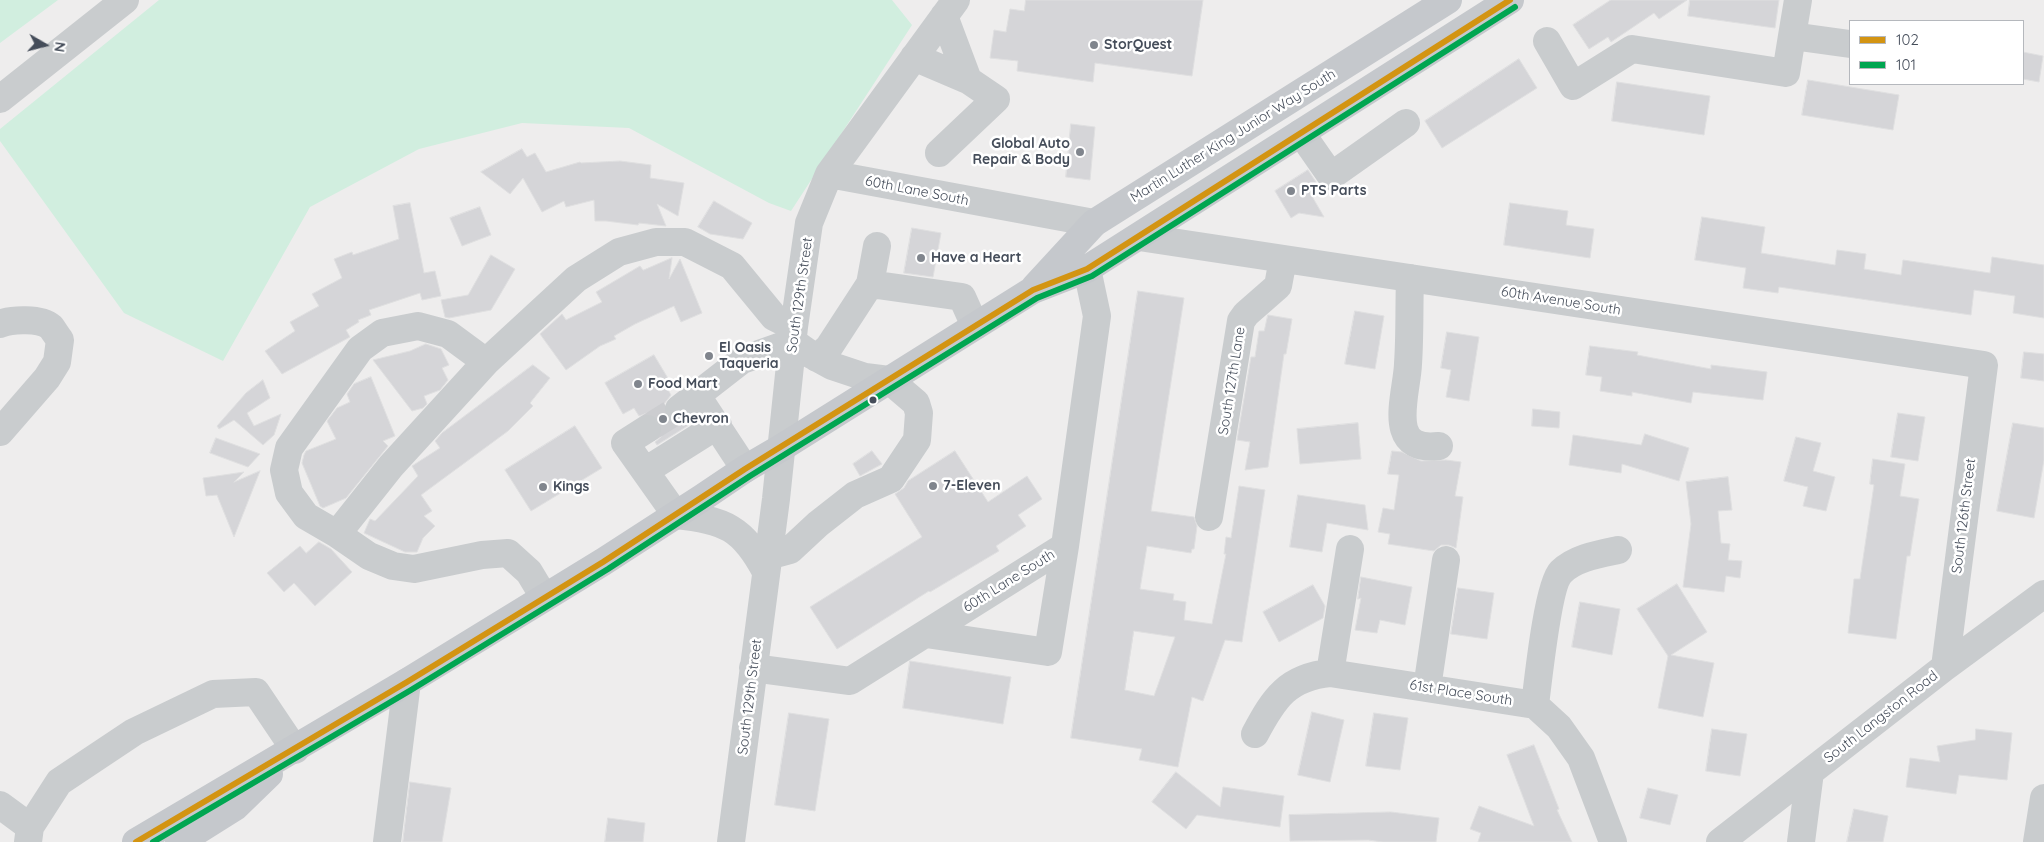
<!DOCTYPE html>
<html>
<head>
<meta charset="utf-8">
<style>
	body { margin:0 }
	#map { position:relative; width:2044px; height:842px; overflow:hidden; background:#eeeded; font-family:Quicksand,sans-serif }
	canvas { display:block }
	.legend { position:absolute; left:1849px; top:20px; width:175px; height:65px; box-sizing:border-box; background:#fff; border:1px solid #b5b8bd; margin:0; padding:6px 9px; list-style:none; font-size:15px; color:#454d5a }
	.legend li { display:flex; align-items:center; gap:10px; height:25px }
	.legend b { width:25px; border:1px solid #b5b8bd }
	.north { position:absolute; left:20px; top:20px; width:50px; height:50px; -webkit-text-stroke:4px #fff; paint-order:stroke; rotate:98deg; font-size:14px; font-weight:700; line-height:20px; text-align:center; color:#454d5a }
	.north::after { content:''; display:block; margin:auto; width:18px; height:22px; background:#454d5a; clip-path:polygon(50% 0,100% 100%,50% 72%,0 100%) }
</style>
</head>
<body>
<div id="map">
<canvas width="2044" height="842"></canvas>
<ul class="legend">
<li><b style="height:6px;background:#d39412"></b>102</li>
<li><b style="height:6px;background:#00a651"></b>101</li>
</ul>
<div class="north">N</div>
</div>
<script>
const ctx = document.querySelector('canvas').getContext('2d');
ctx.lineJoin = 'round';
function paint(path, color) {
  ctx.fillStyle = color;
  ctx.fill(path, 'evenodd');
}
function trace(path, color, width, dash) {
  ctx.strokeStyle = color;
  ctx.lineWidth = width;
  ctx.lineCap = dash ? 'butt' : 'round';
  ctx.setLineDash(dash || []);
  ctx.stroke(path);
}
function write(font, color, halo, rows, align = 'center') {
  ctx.font = font + ' Quicksand,sans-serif';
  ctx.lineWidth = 5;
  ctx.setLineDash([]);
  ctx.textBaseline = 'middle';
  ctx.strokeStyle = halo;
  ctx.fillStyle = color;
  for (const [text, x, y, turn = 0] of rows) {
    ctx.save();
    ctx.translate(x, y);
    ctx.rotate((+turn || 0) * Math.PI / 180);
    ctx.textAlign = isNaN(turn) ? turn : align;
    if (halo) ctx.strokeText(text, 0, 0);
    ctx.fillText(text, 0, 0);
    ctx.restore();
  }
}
paint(new Path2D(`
	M 0,0 L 58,0 L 0,43 Z
	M 159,0 L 892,0 L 912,25 L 791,211 L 769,203 L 629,128 L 522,123 L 419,149 L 310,207 L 223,361 L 124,313 L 0,141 L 0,129 Z`), '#d1eedf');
const building = new Path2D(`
	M 1026,0 L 1203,0 L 1192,76 L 1095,63 L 1093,82 L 1017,71 L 1018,61 L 990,58 L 994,30 L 1006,32 L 1010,9 L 1024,11 Z
	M 1611,0 L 1687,0 L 1659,19 L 1654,13 L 1611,42 L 1608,37 L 1589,49 L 1573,25 Z
	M 1690,0 L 1779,0 L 1775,28 L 1688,16 Z
	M 2023,52 L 2043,56 L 2039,82 L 2023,79 Z
	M 1519,59 L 1537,88 L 1442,148 L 1425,121 Z
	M 1808,80 L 1899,95 L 1893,130 L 1802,115 Z
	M 1617,82 L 1710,96 L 1704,135 L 1612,121 Z
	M 1071,124 L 1095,127 L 1090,180 L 1066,177 Z
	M 522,149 L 527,157 L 535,153 L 546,172 L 580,162 L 581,163 L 620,161 L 651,165 L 650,178 L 684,183 L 678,216 L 657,204 L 666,226 L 639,223 L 638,225 L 606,221 L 595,221 L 594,200 L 566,207 L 564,201 L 542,212 L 523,178 L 510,194 L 481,172 Z
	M 1308,170 L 1318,185 L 1325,190 L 1313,198 L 1324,217 L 1299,213 L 1291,218 L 1275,191 Z
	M 714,201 L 752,223 L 743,239 L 710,234 L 698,227 Z
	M 410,203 L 424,273 L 435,271 L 441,296 L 422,300 L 420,293 L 369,310 L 371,315 L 358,320 L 359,322 L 346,330 L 350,337 L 282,374 L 265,351 L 295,331 L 290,322 L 319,306 L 312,294 L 342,278 L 334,259 L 352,252 L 353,255 L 399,239 L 393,206 Z
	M 1510,203 L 1568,211 L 1566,225 L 1594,229 L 1590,258 L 1504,245 Z
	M 480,207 L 491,235 L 462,246 L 450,218 Z
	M 1702,217 L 1765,227 L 1761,253 L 1835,265 L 1837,250 L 1866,254 L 1864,269 L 1901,275 L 1903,260 L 1990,273 L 1992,257 L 2044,265 L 2044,318 L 2013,313 L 2015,296 L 1974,290 L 1971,315 L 1779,287 L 1778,293 L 1743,288 L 1746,268 L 1695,260 Z
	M 912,228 L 941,233 L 933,277 L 904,273 Z
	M 491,255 L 515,269 L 491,310 L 449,318 L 445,317 L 441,300 L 468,295 Z
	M 672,258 L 669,279 L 680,259 L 702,313 L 681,322 L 674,306 L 635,324 L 614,336 L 616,339 L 600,346 L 566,370 L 540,334 L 562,314 L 566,320 L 602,302 L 596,292 L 640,266 L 643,270 Z
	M 1138,291 L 1184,298 L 1151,511 L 1194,517 L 1197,526 L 1194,549 L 1192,549 L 1191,553 L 1147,546 L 1140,589 L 1174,594 L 1173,600 L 1186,602 L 1184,620 L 1212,624 L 1226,554 L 1224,554 L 1226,537 L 1231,538 L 1239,486 L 1265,490 L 1242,642 L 1225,640 L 1203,701 L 1192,697 L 1178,767 L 1139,760 L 1142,749 L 1071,738 ZM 1134,631 L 1175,637 L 1154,696 L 1125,690 Z
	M 1355,311 L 1384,316 L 1375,369 L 1345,364 Z
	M 1268,315 L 1292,319 L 1286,354 L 1284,354 L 1268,467 L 1245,470 L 1250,442 L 1237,440 L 1251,357 L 1255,357 L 1259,331 L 1264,331 Z
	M 1447,332 L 1479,337 L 1469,401 L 1446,397 L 1451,370 L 1441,368 Z
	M 426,344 L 441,349 L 449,365 L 442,368 L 448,380 L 440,390 L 424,396 L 427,404 L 423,408 L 412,411 L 373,360 L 410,351 Z
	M 1590,346 L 1638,352 L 1637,355 L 1711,369 L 1711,365 L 1767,372 L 1763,400 L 1693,392 L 1691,403 L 1632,392 L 1632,396 L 1600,391 L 1602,377 L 1586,375 Z
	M 2024,352 L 2044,354 L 2044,381 L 2021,378 Z
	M 654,355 L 672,385 L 667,388 L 671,395 L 664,404 L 664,412 L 666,418 L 674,424 L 681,424 L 687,422 L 689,425 L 657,445 L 655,442 L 661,437 L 663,429 L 660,420 L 654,415 L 647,413 L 639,416 L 634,408 L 623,414 L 605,383 Z
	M 533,365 L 550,378 L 530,403 L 533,406 L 508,431 L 421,495 L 432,511 L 424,516 L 435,526 L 423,538 L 417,552 L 405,552 L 364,533 L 370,519 L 375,521 L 418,476 L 412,466 L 440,448 L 435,441 L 442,433 Z
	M 371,377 L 395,436 L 383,441 L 388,446 L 346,498 L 323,508 L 320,506 L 302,463 L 304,455 L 306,451 L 336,439 L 327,421 L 337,408 L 350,402 L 347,394 L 354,384 Z
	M 263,380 L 270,398 L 247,413 L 254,426 L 281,414 L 274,435 L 263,445 L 234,420 L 219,429 L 217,426 L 246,393 Z
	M 1533,409 L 1560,412 L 1559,428 L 1532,426 Z
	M 1898,413 L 1925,417 L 1918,461 L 1891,457 Z
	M 1358,423 L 1361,459 L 1300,464 L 1297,429 Z
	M 2013,423 L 2044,428 L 2044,460 L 2034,518 L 1997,511 Z
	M 575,426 L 602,468 L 531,511 L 505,470 Z
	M 1645,434 L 1689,448 L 1679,481 L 1622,464 L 1621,473 L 1569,465 L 1573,435 L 1641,445 Z
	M 1796,437 L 1821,443 L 1813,471 L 1835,477 L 1826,511 L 1803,506 L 1808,487 L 1784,481 Z
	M 216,438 L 260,454 L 248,467 L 210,453 Z
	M 872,451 L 882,464 L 860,476 L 853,464 Z
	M 955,451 L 988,502 L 1027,476 L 1042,499 L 1018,515 L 1026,526 L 996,546 L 999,551 L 930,592 L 929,591 L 837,649 L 810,607 L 922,537 L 895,494 L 904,488 L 908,481 Z
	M 1392,451 L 1402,452 L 1421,461 L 1446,460 L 1461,462 L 1455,496 L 1463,497 L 1456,548 L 1449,545 L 1441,545 L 1434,551 L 1388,544 L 1390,534 L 1378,532 L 1383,508 L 1394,510 L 1399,475 L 1388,474 Z
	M 1873,459 L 1905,464 L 1900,496 L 1919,499 L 1910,556 L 1907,556 L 1896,639 L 1848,633 L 1854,579 L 1860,579 L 1874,485 L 1870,484 Z
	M 260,471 L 234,537 L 217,495 L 206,496 L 203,478 L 244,472 L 234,482 Z
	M 1728,477 L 1732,510 L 1718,511 L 1721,543 L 1730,544 L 1728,560 L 1742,561 L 1740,578 L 1726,576 L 1724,592 L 1683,587 L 1691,524 L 1686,482 Z
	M 1298,495 L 1365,505 L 1368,530 L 1327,523 L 1322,552 L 1290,547 Z
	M 319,542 L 331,549 L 352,572 L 315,606 L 294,583 L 284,592 L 267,573 L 300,546 L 306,553 Z
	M 1361,577 L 1412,587 L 1405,625 L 1380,620 L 1377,633 L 1355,630 L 1361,598 L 1358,599 Z
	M 1677,584 L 1707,632 L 1671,655 L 1714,663 L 1703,717 L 1658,708 L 1668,656 L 1637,609 Z
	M 1313,585 L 1325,606 L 1323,618 L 1279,642 L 1263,612 Z
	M 1458,588 L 1494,593 L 1487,639 L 1451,634 Z
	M 1580,602 L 1620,609 L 1612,655 L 1572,647 Z
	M 910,661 L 1011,677 L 1003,724 L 903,708 Z
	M 1312,712 L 1344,720 L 1330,782 L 1298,775 Z
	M 789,713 L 829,719 L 815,811 L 775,805 Z
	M 1374,713 L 1408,718 L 1400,770 L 1366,766 Z
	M 1712,729 L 1747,734 L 1740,776 L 1706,771 Z
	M 1976,729 L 2012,733 L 2007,780 L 1959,775 L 1956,794 L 1906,787 L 1910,758 L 1940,762 L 1937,746 L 1975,740 Z
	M 1534,745 L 1559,809 L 1557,810 L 1572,842 L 1478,842 L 1481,833 L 1470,829 L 1479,806 L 1534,826 L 1507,755 Z
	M 1176,772 L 1220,807 L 1223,787 L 1284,796 L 1280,827 L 1197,815 L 1186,829 L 1152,802 Z
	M 410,782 L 451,788 L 442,842 L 403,842 Z
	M 1648,788 L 1678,795 L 1670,825 L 1640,818 Z
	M 1854,809 L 1888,816 L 1883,842 L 1847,842 Z
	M 1391,812 L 1439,818 L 1436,842 L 1383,842 L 1368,840 L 1290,841 L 1289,815 Z
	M 608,818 L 645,823 L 643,842 L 605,842 Z`);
paint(building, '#d5d5d8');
trace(building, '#dfdfe0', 1);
trace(new Path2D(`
	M 647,429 L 679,409`), '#cccdd0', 28, [28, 14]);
trace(new Path2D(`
	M 1798,0 L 1792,36 L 1850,44
	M 1547,41 L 1573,86 L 1632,49 L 1786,73 L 1792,36
	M 914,57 L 968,80 L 944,16
	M 0,99 L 125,0
	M 1301,133 L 1331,176 L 1406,123
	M 939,153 L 996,99 L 968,80
	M 829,174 L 1094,223
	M 1139,237 L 1984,365 L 1945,667
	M 1410,278 C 1409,307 1410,335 1408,364 C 1407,394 1384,453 1439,446
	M 870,284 L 962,297 L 975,326
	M 0,324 C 11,319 41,318 51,327 C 54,331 57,336 60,340 L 57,362 L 47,378 L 0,432
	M 817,358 L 829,347 L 870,284 L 877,246
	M 697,396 L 745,469
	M 679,409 L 742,360 L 793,342
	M 647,429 L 625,443 L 676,515 C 725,520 743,528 766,572
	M 645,471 L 718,425
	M 1209,517 L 1241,321 L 1246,314 L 1278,286 L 1283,259
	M 337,534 L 391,466 L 486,362
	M 768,556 L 790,550 L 818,524 L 855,495 L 891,479 L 917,440 L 919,413 L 916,403 L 889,380 L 865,377 L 832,366 L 810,354 L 793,342
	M 544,597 L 529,572 L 508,553 L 482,555 L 414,569 L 393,566 L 369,556 L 337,534 L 306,516 L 289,493 L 284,470 L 289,448 L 360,349 L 382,333 L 418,326 L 448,334 L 486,362 L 576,279 L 619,252 L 656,242 L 685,242 L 732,266 L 774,317 L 794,327
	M 926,634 L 1048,652 L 1065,546
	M 753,668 L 850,681 L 1065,546 L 1097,316 L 1087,269
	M 1330,673 L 1350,549
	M 1427,688 L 1446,560
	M 1535,705 C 1538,681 1548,585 1561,572 C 1575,558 1599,554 1618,550
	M 1255,734 C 1274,698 1288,677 1330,673 L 1535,705 L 1559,727 L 1581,758 L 1613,842
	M 0,805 L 30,827
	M 28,842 L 30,827 L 59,782 L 134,732 L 213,694 L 256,692 L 295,750
	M 387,842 L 407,682
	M 731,842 L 776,499 L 794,327 L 809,223 L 829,174 L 956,0
	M 1720,842 L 1945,667 L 2044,594
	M 1801,842 L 1810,772
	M 2037,842 L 2044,798`), '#c9ccce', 28);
trace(new Path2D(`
	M 1035,287 L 1094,223 L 1448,0
	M 136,842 L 407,682 L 603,562 L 702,498 L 745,469 L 781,448 L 1033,290 L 1087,269 L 1510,0
	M 179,842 L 235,807 L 269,774`), '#c5c8cc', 28);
trace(new Path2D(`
	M 136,842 L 407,682 L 603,562 L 745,469 L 1033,290 L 1087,269 L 1510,0`), '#d39412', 6);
trace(new Path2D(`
	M 153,842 L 411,690 L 608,569 L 750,476 L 1037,298 L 1092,276 L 1515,7`), '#00a651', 6);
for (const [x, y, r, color] of [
	[1094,45,5,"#80858d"],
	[1080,152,5,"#80858d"],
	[1291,191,5,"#80858d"],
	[921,258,5,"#80858d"],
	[709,356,5,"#80858d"],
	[638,384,5,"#80858d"],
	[873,400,4.5,"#454d5a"],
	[663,419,5,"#80858d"],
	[933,486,5,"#80858d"],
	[543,487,5,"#80858d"]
]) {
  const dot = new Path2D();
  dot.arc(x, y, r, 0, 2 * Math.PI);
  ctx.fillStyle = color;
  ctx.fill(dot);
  trace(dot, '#fff', 2);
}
write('bold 14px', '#454d5a', '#fff', [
	["StorQuest",1104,45],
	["Global Auto",1070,144,"right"],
	["Repair & Body",1070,160,"right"],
	["PTS Parts",1301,191],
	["Have a Heart",931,258],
	["El Oasis",719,348],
	["Taqueria",719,364],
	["Food Mart",648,384],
	["Chevron",673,419],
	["7-Eleven",943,486],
	["Kings",553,487]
], 'left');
write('14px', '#454d5a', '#fff', [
	["Martin Luther King Junior Way South",1233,136,-32],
	["60th Lane South",917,191,11],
	["South 129th Street",800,295,-82],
	["60th Avenue South",1561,301,9],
	["South 127th Lane",1232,381,-81],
	["South 126th Street",1964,516,-83],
	["60th Lane South",1009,581,-32],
	["61st Place South",1461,693,9],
	["South 129th Street",750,697,-83],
	["South Langston Road",1881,717,-38]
]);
</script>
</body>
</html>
